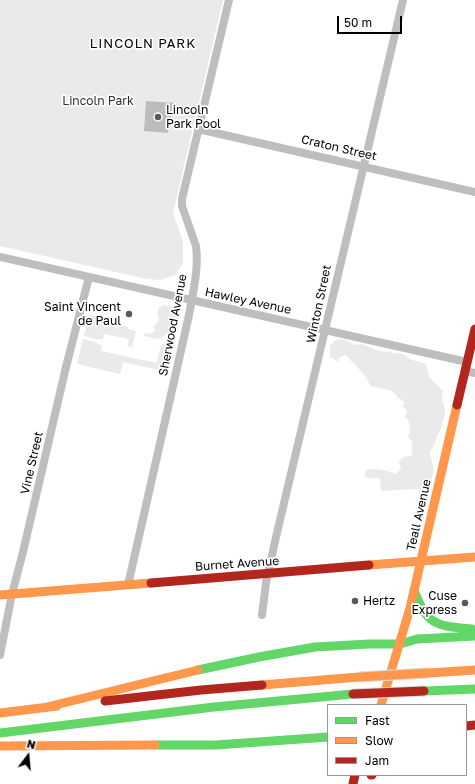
<!DOCTYPE html>
<html>
<head>
<meta charset="utf-8">
<style>
	body { margin:0 }
	#map { position:relative; width:475px; height:784px; overflow:hidden; background:#fff; font-family:"Golos Text",sans-serif }
	canvas { display:block }
	.legend { position:absolute; left:327px; top:704px; width:140px; height:72px; box-sizing:border-box; background:#fff; border:1px solid #999; margin:0; padding:5px 7px; list-style:none; font-size:12px; color:#000 }
	.legend li { display:flex; align-items:center; gap:8px; height:20px }
	.legend b { width:20px; border:1px solid #999 }
	.north { position:absolute; left:8px; top:736px; width:40px; height:40px; -webkit-text-stroke:3px #fff; paint-order:stroke; rotate:16deg; font-size:11px; font-weight:700; line-height:16px; text-align:center; color:#000 }
	.north::after { content:''; display:block; margin:auto; width:14px; height:18px; background:#000; clip-path:polygon(50% 0,100% 100%,50% 72%,0 100%) }
	.scale { position:absolute; left:337px; top:16px; width:65px; height:18px; box-sizing:border-box; border:2px solid #000; border-top:0; padding-left:5px; font-size:12px; line-height:14px; white-space:nowrap; color:#000; -webkit-text-stroke:3px #fff; paint-order:stroke }
</style>
</head>
<body>
<div id="map">
<canvas width="475" height="784"></canvas>
<ul class="legend">
<li><b style="height:5px;background:#63d668"></b>Fast</li>
<li><b style="height:5px;background:#ff974d"></b>Slow</li>
<li><b style="height:5px;background:#b3261e"></b>Jam</li>
</ul>
<div class="north">N</div>
<div class="scale">50 m</div>
</div>
<script>
const ctx = document.querySelector('canvas').getContext('2d');
ctx.lineJoin = 'round';
function paint(path, color) {
  ctx.fillStyle = color;
  ctx.fill(path, 'evenodd');
}
function trace(path, color, width, dash) {
  ctx.strokeStyle = color;
  ctx.lineWidth = width;
  ctx.lineCap = dash ? 'butt' : 'round';
  ctx.setLineDash(dash || []);
  ctx.stroke(path);
}
function write(font, color, halo, rows, align = 'center') {
  ctx.font = font + ' "Golos Text",sans-serif';
  ctx.lineWidth = 3.5;
  ctx.setLineDash([]);
  ctx.textBaseline = 'middle';
  ctx.strokeStyle = halo;
  ctx.fillStyle = color;
  for (const [text, x, y, turn = 0] of rows) {
    ctx.save();
    ctx.translate(x, y);
    ctx.rotate((+turn || 0) * Math.PI / 180);
    ctx.textAlign = isNaN(turn) ? turn : align;
    if (halo) ctx.strokeText(text, 0, 0);
    ctx.fillText(text, 0, 0);
    ctx.restore();
  }
}
paint(new Path2D(`
	M 0,0 L 223,0 L 173,213 L 183,241 L 183,263 L 175,275 L 160,280 L 147,279 L 0,246 Z
	M 163,305 L 178,308 L 173,331 L 158,339 L 144,336 L 145,333 L 151,334 L 155,331 L 154,326 C 159,322 160,319 157,314 L 159,309 Z
	M 89,315 L 104,318 L 103,321 L 128,327 L 128,329 L 136,331 L 132,347 L 127,346 L 129,339 L 104,334 L 103,339 L 95,339 L 84,336 Z
	M 83,339 L 95,342 L 102,346 L 101,351 C 119,355 137,359 157,363 C 159,354 159,341 171,341 L 164,371 L 123,362 L 120,374 L 77,364 Z
	M 337,339 C 344,339 348,340 353,345 L 361,344 L 380,351 L 404,354 L 409,359 L 426,364 L 429,377 L 443,391 C 440,401 444,402 445,410 C 446,418 434,445 430,453 L 434,471 L 431,480 L 430,489 L 426,496 L 419,500 L 419,489 L 381,491 L 380,478 L 369,478 L 364,476 L 366,470 C 373,467 389,471 396,474 L 401,469 L 399,462 L 403,457 L 412,456 L 412,441 L 408,437 C 411,428 411,424 405,416 L 407,411 L 403,407 L 404,402 L 397,397 L 393,391 L 370,386 C 367,373 354,366 346,355 L 340,357 L 338,362 L 330,357 L 330,346 Z`), '#eaeaea');
paint(new Path2D(`
	M 146,101 L 174,103 L 168,133 L 144,131 Z`), '#bcbcbc');
trace(new Path2D(`
	M 198,129 L 475,192
	M 0,257 L 467,362
	M 465,371 L 475,373
	M 128,585 L 189,315 C 193,293 199,268 196,246 L 182,206 L 182,199 L 229,0
	M 262,615 L 266,583 L 276,537 L 403,0
	M 0,655 L 12,594 L 23,552 L 66,367 L 89,277`), '#bebebe', 8);
trace(new Path2D(`
	M 414,590 C 427,626 437,626 472,629
	M 198,670 L 259,657 L 315,647 L 369,644 L 400,644 L 417,639 L 475,636
	M 424,691 L 475,689
	M 0,733 L 214,707 L 353,694
	M 155,745 L 216,745 L 328,737`), '#63d668', 9);
trace(new Path2D(`
	M 369,565 L 475,557
	M 0,595 L 151,583
	M 428,673 L 475,670
	M 262,685 L 359,677
	M 381,705 L 410,608 L 457,405
	M 47,707 L 198,670
	M 0,713 L 57,706
	M 0,746 L 155,745`), '#ff974d', 9);
trace(new Path2D(`
	M 457,405 L 475,329
	M 151,583 L 369,565
	M 105,701 L 201,690 L 262,685
	M 466,726 L 475,725
	M 371,775 L 372,775
	M 353,784 L 355,775`), '#b3261e', 9);
const slowBridge = new Path2D(`
	M 359,677 L 428,673`);
const jamBridge = new Path2D(`
	M 353,694 L 424,691`);
trace(slowBridge, '#dbdbdb', 11, []);
trace(jamBridge, '#dbdbdb', 11, []);
trace(slowBridge, '#ff974d', 9);
trace(jamBridge, '#b3261e', 9);
for (const [x, y, r, color] of [
	[158,117,4,"#595959"],
	[129,314,4,"#595959"],
	[355,601,4,"#595959"],
	[465,603,4,"#595959"]
]) {
  const dot = new Path2D();
  dot.arc(x, y, r, 0, 2 * Math.PI);
  ctx.fillStyle = color;
  ctx.fill(dot);
  trace(dot, '#fff', 1.5);
}
write('12px', '#2f2f2f', '#fff', [
	["Lincoln Park",98,101]
]);
write('12px', '#000', '#fff', [
	["Lincoln",166,110],
	["Park Pool",166,124],
	["Saint Vincent",121,307,"right"],
	["de Paul",121,321,"right"],
	["Cuse",457,596,"right"],
	["Express",457,610,"right"],
	["Hertz",363,601]
], 'left');
write('12px', '#000', '#fff', [
	["Craton Street",339,148,13],
	["Hawley Avenue",248,301,12],
	["Winton Street",319,304,-78],
	["Sherwood Avenue",173,325,-79],
	["Vine Street",32,463,-77],
	["Teall Avenue",419,515,-77],
	["Burnet Avenue",237,564,-4]
]);
ctx.letterSpacing = '1px';
write('13px', '#000', '#fff', [
	["LINCOLN PARK",143,44]
]);
ctx.letterSpacing = '0px';
</script>
</body>
</html>
